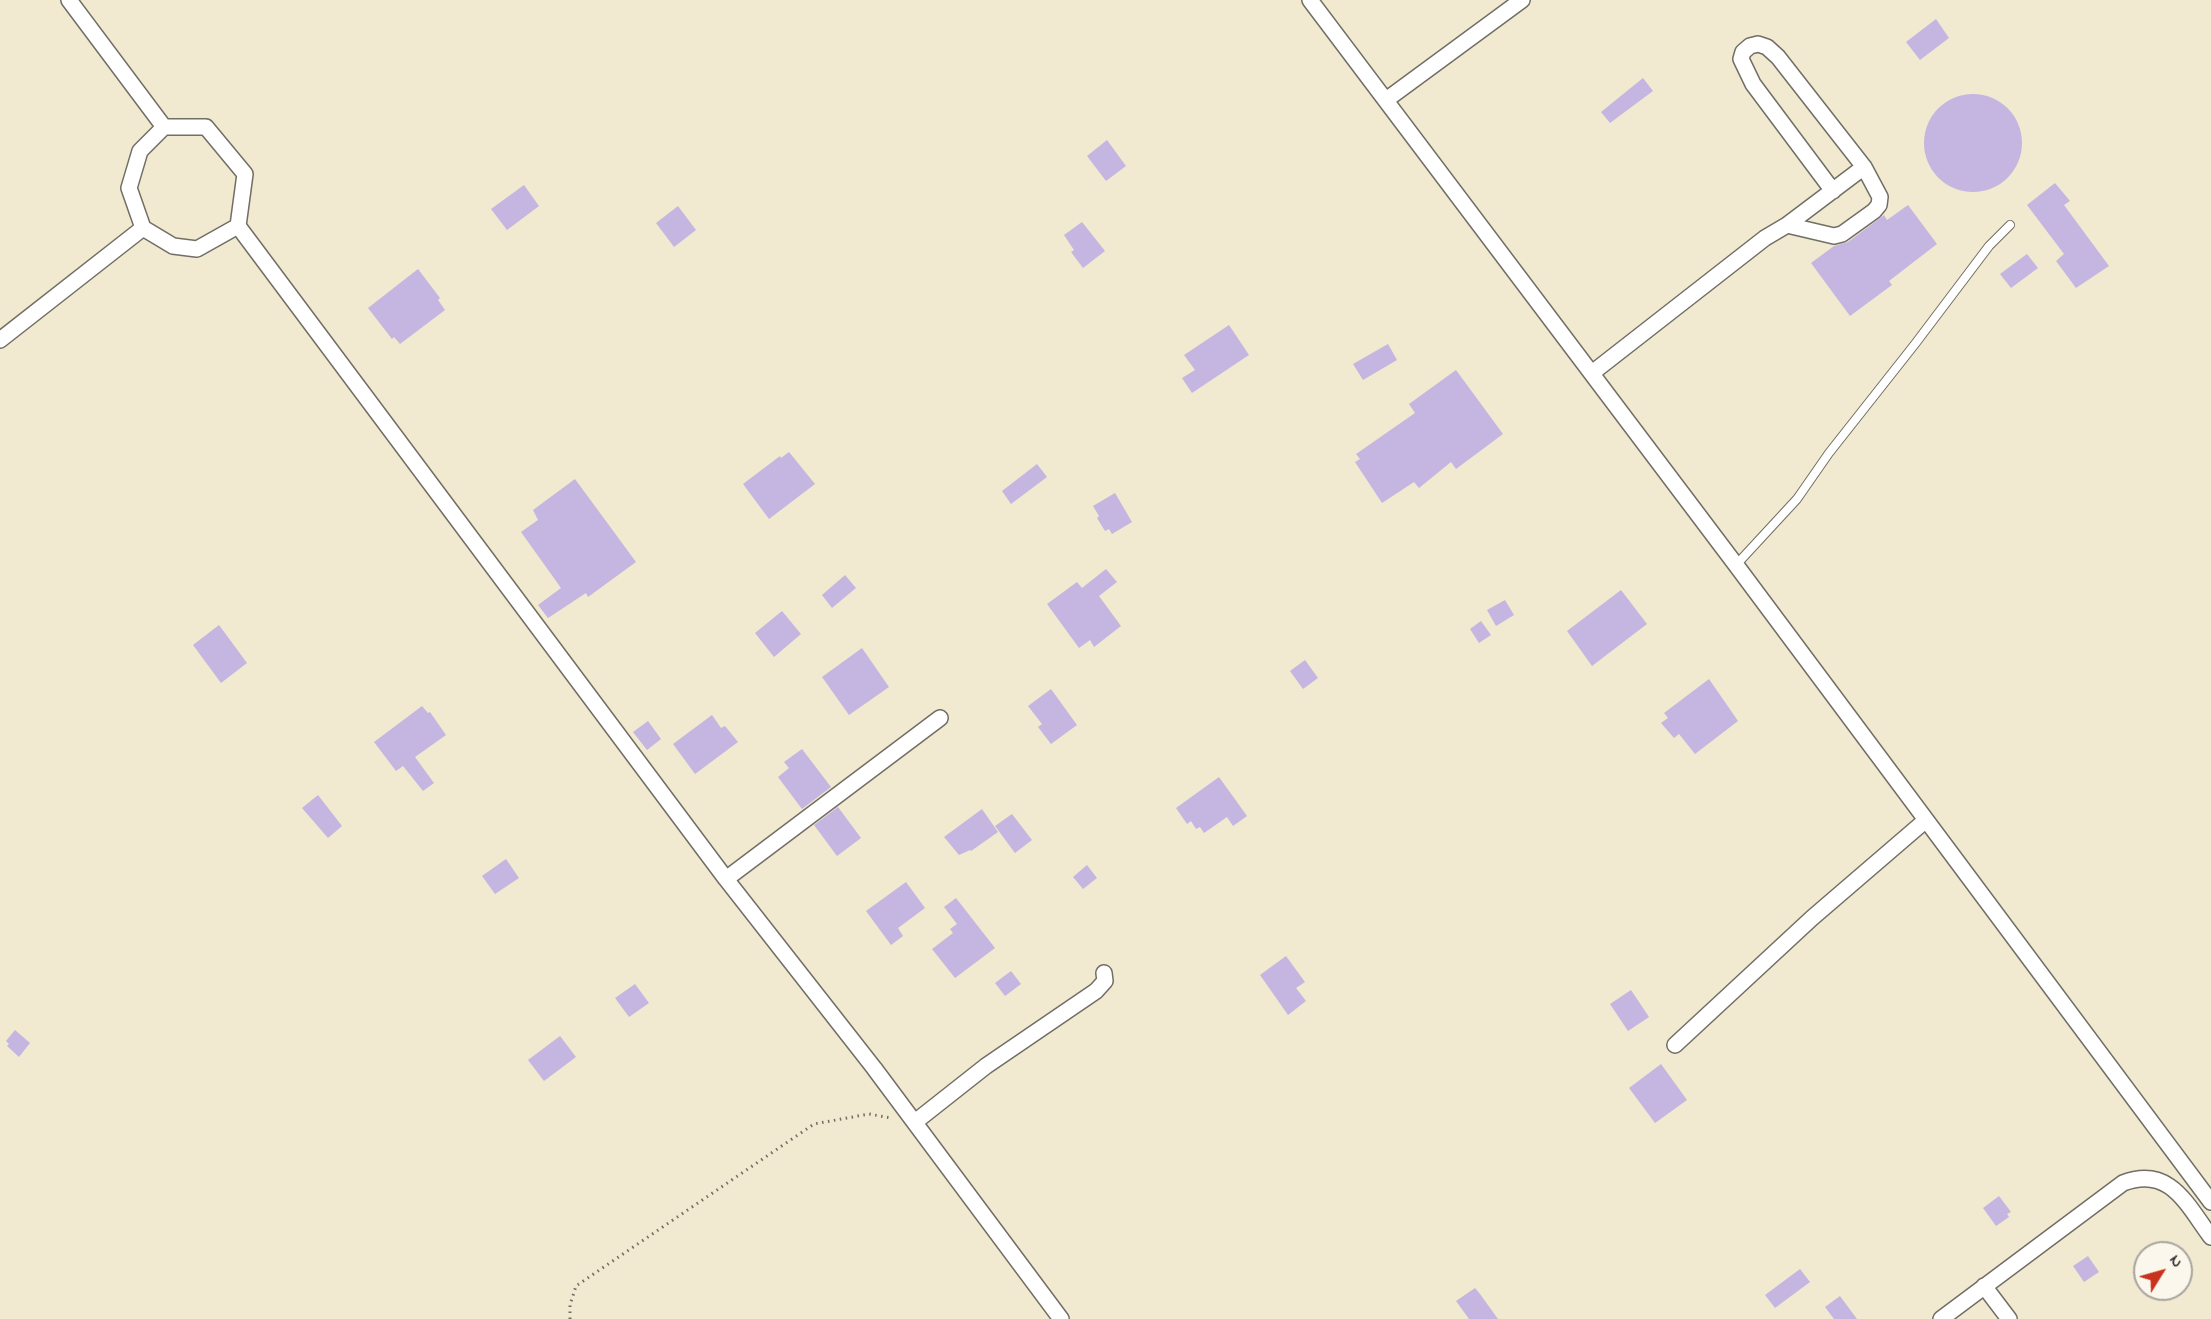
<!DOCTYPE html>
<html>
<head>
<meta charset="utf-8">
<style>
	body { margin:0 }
	#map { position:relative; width:2211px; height:1319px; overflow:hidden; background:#f1e9d0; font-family:"Indie Flower",sans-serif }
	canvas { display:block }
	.north { position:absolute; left:2133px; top:1241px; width:60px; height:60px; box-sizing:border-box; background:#fbf7ec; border:2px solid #a8a59f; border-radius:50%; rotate:53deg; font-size:16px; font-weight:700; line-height:24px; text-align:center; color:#2b2b2b }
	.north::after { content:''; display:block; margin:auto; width:21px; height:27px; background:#c8321e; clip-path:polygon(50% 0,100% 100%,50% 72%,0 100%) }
</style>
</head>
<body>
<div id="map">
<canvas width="2211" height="1319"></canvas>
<div class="north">N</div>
</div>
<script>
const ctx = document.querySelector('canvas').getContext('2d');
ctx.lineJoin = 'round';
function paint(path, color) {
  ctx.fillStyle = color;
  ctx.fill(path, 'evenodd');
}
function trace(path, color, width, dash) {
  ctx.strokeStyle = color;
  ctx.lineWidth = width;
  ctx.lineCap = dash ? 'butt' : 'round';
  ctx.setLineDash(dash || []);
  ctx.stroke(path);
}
paint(new Path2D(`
	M 1936,19 L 1949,38 L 1920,60 L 1906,42 Z
	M 1643,78 L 1653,91 L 1610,123 L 1601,112 Z
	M1924 143a49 49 0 1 1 98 0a49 49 0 1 1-98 0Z
	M 1107,140 L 1126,166 L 1106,181 L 1087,156 Z
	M 2055,183 L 2070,201 L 2064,205 L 2109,266 L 2076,288 L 2056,261 L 2064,254 L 2027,205 Z
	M 524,185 L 539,206 L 507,230 L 491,209 Z
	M 1908,205 L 1937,244 L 1889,281 L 1892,285 L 1850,316 L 1811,263 L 1834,246 L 1848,242 L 1884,215 L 1887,220 Z
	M 678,206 L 696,230 L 674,247 L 656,223 Z
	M 1082,222 L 1105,251 L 1083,268 L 1071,252 L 1074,250 L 1064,235 Z
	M 2027,254 L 2038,268 L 2011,288 L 2000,274 Z
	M 418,269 L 440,298 L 438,300 L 445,310 L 400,344 L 394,337 L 392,339 L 368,308 Z
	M 1229,325 L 1249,355 L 1192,393 L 1182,378 L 1195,370 L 1184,355 Z
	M 1388,344 L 1397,360 L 1363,380 L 1353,364 Z
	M 1456,370 L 1503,434 L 1456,469 L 1451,462 L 1419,488 L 1414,482 L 1382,503 L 1355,462 L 1360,459 L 1356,454 L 1415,413 L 1409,404 Z
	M 789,452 L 815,484 L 769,519 L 743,484 L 780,456 L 781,458 Z
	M 1037,464 L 1047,477 L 1011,504 L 1002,491 Z
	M 575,479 L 636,562 L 588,597 L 586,593 L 548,618 L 538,605 L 561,588 L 521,532 L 538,520 L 533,510 Z
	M 1115,493 L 1132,522 L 1112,534 L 1109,529 L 1105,531 L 1097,518 L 1099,516 L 1093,506 Z
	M 1106,569 L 1117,582 L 1099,596 L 1121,626 L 1094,647 L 1090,640 L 1079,648 L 1047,604 L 1077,582 L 1082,588 Z
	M 845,575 L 856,588 L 832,608 L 822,595 Z
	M 1621,590 L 1647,624 L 1592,666 L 1567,631 Z
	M 1505,600 L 1514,615 L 1496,626 L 1487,610 Z
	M 782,611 L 801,634 L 774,657 L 755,633 Z
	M 1481,621 L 1491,635 L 1479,643 L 1470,629 Z
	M 219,625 L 247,663 L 221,683 L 193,645 Z
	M 862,648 L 889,687 L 849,715 L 822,677 Z
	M 1305,660 L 1318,678 L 1303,689 L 1290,671 Z
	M 1709,679 L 1738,721 L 1695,754 L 1679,734 L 1674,738 L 1661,723 L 1668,718 L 1664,713 Z
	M 1051,689 L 1077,725 L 1051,744 L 1038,727 L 1042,724 L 1028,706 Z
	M 422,706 L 428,713 L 430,712 L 446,735 L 415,757 L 434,783 L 423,791 L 403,766 L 396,771 L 374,742 Z
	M 712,715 L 721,728 L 725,726 L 738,742 L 695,774 L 673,744 Z
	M 648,721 L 661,739 L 647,750 L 633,732 Z
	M 802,749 L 831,787 L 802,809 L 778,777 L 789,768 L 784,762 Z
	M 1219,777 L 1247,816 L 1233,826 L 1227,817 L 1204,833 L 1200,827 L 1196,829 L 1191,821 L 1187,824 L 1176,808 Z
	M 318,795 L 342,826 L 328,838 L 302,808 Z
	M 838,807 L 861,838 L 837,856 L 814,825 Z
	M 982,809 L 998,832 L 971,851 L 970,850 L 959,855 L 944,837 Z
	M 1012,814 L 1032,840 L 1015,853 L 995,826 Z
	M 506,859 L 519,878 L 495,894 L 482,876 Z
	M 1087,865 L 1097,878 L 1083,889 L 1073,877 Z
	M 906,882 L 925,908 L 898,928 L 903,936 L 891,945 L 866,911 Z
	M 956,898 L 995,948 L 955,978 L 932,949 L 953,933 L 950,929 L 957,924 L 944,907 Z
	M 1286,956 L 1305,982 L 1296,988 L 1306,1001 L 1288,1015 L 1260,975 Z
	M 1011,971 L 1021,984 L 1005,996 L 995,983 Z
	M 635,984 L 649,1003 L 629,1017 L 615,998 Z
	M 1631,990 L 1649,1017 L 1628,1031 L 1610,1004 Z
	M 15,1030 L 30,1043 L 19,1057 L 7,1046 L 9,1044 L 6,1041 Z
	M 560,1036 L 576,1057 L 544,1081 L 528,1060 Z
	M 1661,1064 L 1687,1100 L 1655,1123 L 1629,1088 Z
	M 1999,1196 L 2011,1212 L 2007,1214 L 2009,1217 L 1996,1226 L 1983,1208 Z
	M 2088,1256 L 2099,1272 L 2084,1282 L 2073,1266 Z
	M 1800,1269 L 1810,1282 L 1775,1308 L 1765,1295 Z
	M 1475,1288 L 1480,1294 L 1498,1319 L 1469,1319 L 1456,1301 Z
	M 1840,1296 L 1857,1319 L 1834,1319 L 1825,1307 Z`), '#c4b6e0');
const lane = new Path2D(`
	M 1736,565 L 1797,499 L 1829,453 L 1915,344 L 1989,246 L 2010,225`);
const street = new Path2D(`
	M 69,0 L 164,127
	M 1310,0 L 1736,565 L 2211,1202
	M 1386,100 L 1522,0
	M 164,127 L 206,127 L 245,174 L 238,226 L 197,249 L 173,246 L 143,228 L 129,188 L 140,151 Z
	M 1787,225 L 1834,236 L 1842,234 L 1874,211 L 1879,205 L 1880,197 L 1864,167 L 1778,57 L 1767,47 L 1758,44 L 1750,46 L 1743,52 L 1741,59 L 1753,84 L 1833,191
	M 238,226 L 726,879 L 874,1068 L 1061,1319
	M 0,340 L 143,228
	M 1592,373 L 1765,238 L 1787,225 L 1864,167
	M 726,879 L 940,718
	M 1675,1045 L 1812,918 L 1926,820
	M 915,1122 L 986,1066 L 1096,991 L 1105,981 L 1104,973
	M 1984,1286 L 2009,1319
	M 1941,1319 L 2123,1183 C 2170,1165 2187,1205 2211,1237`);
trace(lane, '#706e65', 10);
trace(street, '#706e65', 18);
trace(new Path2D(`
	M 570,1319 L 570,1305 L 576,1286 L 814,1124 L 869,1114 L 891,1118`), '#706e65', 3, [1.5, 4.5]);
trace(lane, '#fff', 8);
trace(street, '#fff', 15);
</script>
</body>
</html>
